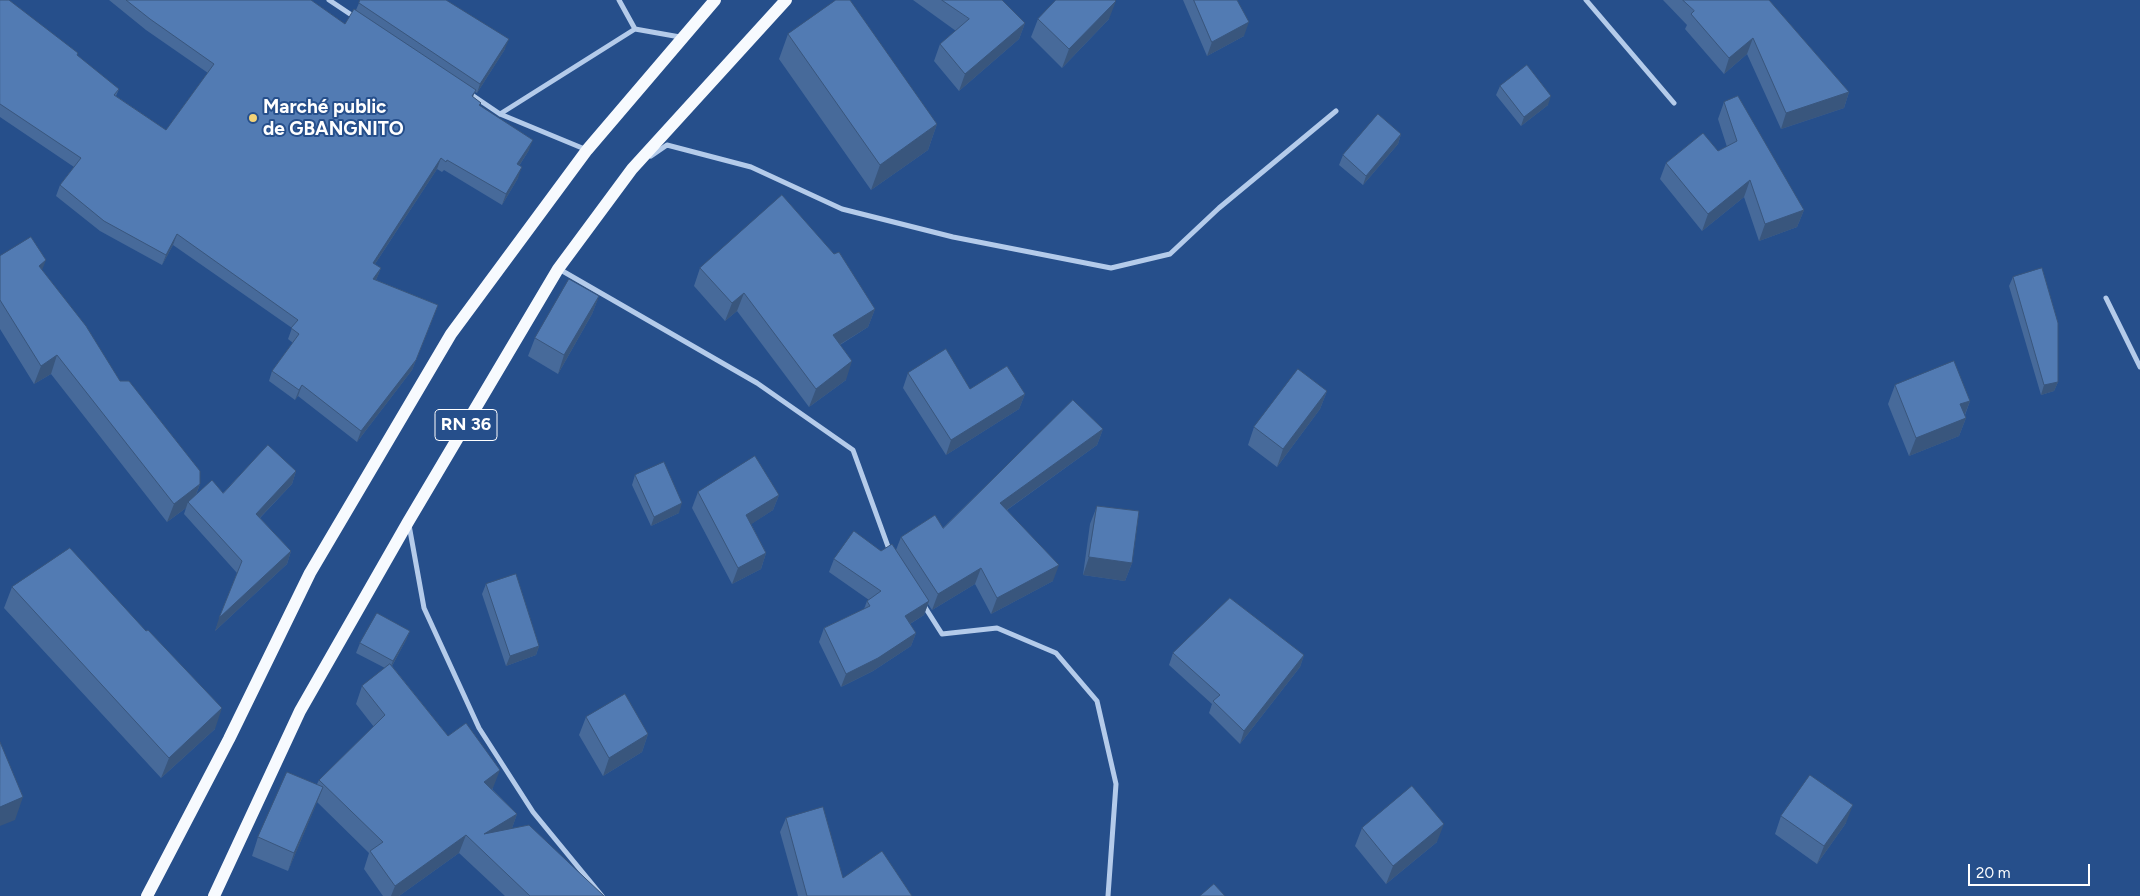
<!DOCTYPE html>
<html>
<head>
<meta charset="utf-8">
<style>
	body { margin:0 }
	#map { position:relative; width:2140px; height:896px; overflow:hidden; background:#264f8b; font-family:Figtree,sans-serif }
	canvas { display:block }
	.scale { position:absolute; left:1968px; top:864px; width:122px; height:22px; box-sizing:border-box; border:2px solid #fff; border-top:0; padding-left:6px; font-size:15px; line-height:18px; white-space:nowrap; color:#fff; -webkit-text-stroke:4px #264f8b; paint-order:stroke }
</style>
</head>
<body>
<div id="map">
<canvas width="2140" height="896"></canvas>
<div class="scale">20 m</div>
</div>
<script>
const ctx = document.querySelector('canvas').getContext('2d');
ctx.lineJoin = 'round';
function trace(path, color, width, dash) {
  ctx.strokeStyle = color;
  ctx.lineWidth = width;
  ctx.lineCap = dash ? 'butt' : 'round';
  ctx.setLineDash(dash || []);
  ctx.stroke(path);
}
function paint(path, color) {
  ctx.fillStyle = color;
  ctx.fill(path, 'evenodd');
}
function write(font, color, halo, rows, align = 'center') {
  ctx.font = font + ' Figtree,sans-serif';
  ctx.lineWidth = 4;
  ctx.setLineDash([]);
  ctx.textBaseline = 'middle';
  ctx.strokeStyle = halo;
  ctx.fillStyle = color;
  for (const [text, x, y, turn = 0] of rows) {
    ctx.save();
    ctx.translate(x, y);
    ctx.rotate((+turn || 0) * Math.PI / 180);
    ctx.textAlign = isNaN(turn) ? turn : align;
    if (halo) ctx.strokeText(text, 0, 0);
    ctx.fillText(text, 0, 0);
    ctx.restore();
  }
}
trace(new Path2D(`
	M 329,0 L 356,18
	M 619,0 L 635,29
	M 1586,0 L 1674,103
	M 469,93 L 500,114 L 587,150
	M 500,114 L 635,29 L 680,37
	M 651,156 L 667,145 L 751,167 L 842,209 L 953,237 L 1111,268 L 1170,254 L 1219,208 L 1336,111
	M 559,269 L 757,383 L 853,450 L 890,552
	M 2106,298 L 2140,367
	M 409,525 L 424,608 L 479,728 L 533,812 L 602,896
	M 923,604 L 942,634 L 997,628 L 1056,653 L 1097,701 L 1116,784 L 1108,896`), '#b4cbea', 5);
trace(new Path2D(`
	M 147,896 L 229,739 L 310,573 L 451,334 L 587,150 L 715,0
	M 214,896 L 300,711 L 408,522 L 558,269 L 632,169 L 786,0`), '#f7fafe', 12);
paint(new Path2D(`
	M 0,0 L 77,56 L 119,89 L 116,96 L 166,130 L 208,73 L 146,30 L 109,0 L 311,0 L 345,24 L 356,10 L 359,3 L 505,49 L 477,93 L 475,92 L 473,97 L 481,103 L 479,106 L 529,150 L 519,166 L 518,178 L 502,205 L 444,170 L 442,172 L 437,169 L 375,264 L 381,268 L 376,280 L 438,305 L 412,370 L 357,442 L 298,396 L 295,400 L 269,381 L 272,371 L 293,343 L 288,339 L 292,328 L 173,245 L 162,265 L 100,231 L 56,196 L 60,185 L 74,167 L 0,117 Z
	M 913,0 L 1002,0 L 1025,23 L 1019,39 L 959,91 L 934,61 L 940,44 L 956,31 Z
	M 1183,0 L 1237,0 L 1244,36 L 1207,56 Z
	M 1663,0 L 1769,0 L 1849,92 L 1844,108 L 1781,129 L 1747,54 L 1724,74 L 1685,29 L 1687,25 Z
	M 1038,19 L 1109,19 L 1062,68 L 1031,37 Z
	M 788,34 L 937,124 L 928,150 L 871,190 L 779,59 Z
	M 1500,86 L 1548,105 L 1521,126 L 1496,95 Z
	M 1724,102 L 1804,210 L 1797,227 L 1759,241 L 1744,197 L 1702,231 L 1660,179 L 1666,163 L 1718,151 L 1727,147 L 1718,119 Z
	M 1401,134 L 1398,144 L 1363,185 L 1339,165 L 1343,155 Z
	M 0,256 L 42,270 L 120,381 L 200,484 L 196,495 L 223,493 L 296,471 L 292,484 L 260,518 L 291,551 L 287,564 L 215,631 L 237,573 L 184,514 L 186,508 L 167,522 L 51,374 L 34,384 L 0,329 Z
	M 700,268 L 875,309 L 868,327 L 840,345 L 846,380 L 809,407 L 737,311 L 725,321 L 694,286 Z
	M 2013,277 L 2058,382 L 2054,391 L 2041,395 L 2009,286 Z
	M 599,296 L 592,314 L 558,374 L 528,356 L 535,338 Z
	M 908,373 L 970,389 L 1025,394 L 1019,409 L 946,455 L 903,388 Z
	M 1895,385 L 1970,401 L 1965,415 L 1966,418 L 1959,436 L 1909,456 L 1888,404 Z
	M 1327,391 L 1320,409 L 1277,467 L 1248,445 L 1254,427 Z
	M 1103,429 L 1097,445 L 1007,510 L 1053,581 L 991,614 L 975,584 L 932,610 L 928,604 L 924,615 L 910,624 L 916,633 L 911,646 L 873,671 L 841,687 L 819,642 L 824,628 L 864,609 L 867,601 L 869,600 L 829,572 L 834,559 L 881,551 L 896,550 L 901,537 L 943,528 Z
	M 635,475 L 679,513 L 651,526 L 632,485 Z
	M 698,492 L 779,495 L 773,510 L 751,524 L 766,553 L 761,569 L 732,584 L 692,508 Z
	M 1097,506 L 1132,563 L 1125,581 L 1083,575 L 1090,524 Z
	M 486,584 L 539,646 L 536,655 L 506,666 L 482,594 Z
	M 12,587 L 146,631 L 215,729 L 161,778 L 4,608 Z
	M 410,631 L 406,640 L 392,666 L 448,736 L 493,788 L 492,789 L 517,814 L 512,828 L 604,896 L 505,896 L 459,853 L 399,896 L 383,896 L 364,869 L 369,853 L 317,802 L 288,871 L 252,856 L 258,837 L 317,784 L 319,780 L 374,727 L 356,704 L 362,686 L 385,668 L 356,653 L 360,643 Z
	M 1173,653 L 1304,655 L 1300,667 L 1240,744 L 1209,713 L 1212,704 L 1169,665 Z
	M 586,717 L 648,734 L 642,752 L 603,776 L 579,735 Z
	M 1781,816 L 1846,823 L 1817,864 L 1775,834 Z
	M 786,818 L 843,878 L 912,896 L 798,896 L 780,832 Z
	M 1362,828 L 1437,842 L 1386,884 L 1355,846 Z`), '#476a9a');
paint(new Path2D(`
	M 1116,1 L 1109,19 L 1062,68 L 1069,49 Z
	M 1249,22 L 1244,36 L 1207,56 L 1212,42 Z
	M 1025,23 L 1019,39 L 959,91 L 965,74 Z
	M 1753,38 L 1747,54 L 1724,74 L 1729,58 Z
	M 509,39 L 505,49 L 477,93 L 480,84 Z
	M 1849,92 L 1844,108 L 1781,129 L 1786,113 Z
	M 1551,96 L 1548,105 L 1521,126 L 1524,117 Z
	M 937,124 L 928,150 L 871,190 L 880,165 Z
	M 1401,134 L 1398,144 L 1363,185 L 1366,176 Z
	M 533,140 L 529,150 L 513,175 L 517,164 Z
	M 441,158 L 437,169 L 369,273 L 373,263 Z
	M 522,167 L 518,178 L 502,205 L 506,194 Z
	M 1750,180 L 1744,197 L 1702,231 L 1708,214 Z
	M 1804,210 L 1797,227 L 1759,241 L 1765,224 Z
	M 177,234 L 173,245 L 162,265 L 166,255 Z
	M 46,260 L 39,278 L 39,266 Z
	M 381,268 L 377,278 L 369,289 L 373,279 Z
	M 744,293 L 737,311 L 725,321 L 732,303 Z
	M 599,296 L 592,314 L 558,374 L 564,355 Z
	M 438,305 L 412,370 L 357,442 L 361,431 Z
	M 875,309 L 868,327 L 826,353 L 833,335 Z
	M 57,355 L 51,374 L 34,384 L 41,366 Z
	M 852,361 L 846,380 L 809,407 L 816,389 Z
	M 2058,382 L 2054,391 L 2041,395 L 2044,385 Z
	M 302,385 L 298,396 L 295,400 L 299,390 Z
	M 1327,391 L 1320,409 L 1277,467 L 1283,449 Z
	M 1025,394 L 1019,409 L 946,455 L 951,440 Z
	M 1970,401 L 1963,419 L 1966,418 L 1959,436 L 1909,456 L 1916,438 L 1960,404 Z
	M 1103,429 L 1097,445 L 994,519 L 1000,503 Z
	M 296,471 L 292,484 L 251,527 L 256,514 Z
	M 200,484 L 193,502 L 188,502 L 186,508 L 167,522 L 174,504 Z
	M 779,495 L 773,510 L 741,531 L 746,515 Z
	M 682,503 L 679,513 L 651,526 L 654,517 Z
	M 291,551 L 287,564 L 215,631 L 219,618 Z
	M 766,553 L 761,569 L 732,584 L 738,568 Z
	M 1089,557 L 1132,563 L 1125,581 L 1083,575 Z
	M 1059,565 L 1053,581 L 991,614 L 997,598 Z
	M 981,568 L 975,584 L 932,610 L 938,594 Z
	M 929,601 L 924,615 L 900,630 L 905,616 Z
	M 410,631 L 406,640 L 389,671 L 393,661 Z
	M 916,633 L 911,646 L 873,671 L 841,687 L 846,674 Z
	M 539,646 L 536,655 L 506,666 L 510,656 Z
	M 1304,655 L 1300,667 L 1240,744 L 1244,731 Z
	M 222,708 L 215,729 L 161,778 L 169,758 Z
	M 648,734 L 642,752 L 603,776 L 609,758 Z
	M 500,770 L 493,788 L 477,799 L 484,782 Z
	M 323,787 L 316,805 L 288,871 L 294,853 Z
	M 23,797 L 15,820 L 0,826 L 0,807 Z
	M 1853,805 L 1846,823 L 1817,864 L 1824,846 Z
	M 517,814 L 511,831 L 484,834 Z
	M 1444,824 L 1437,842 L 1386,884 L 1393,866 Z
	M 466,835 L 459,853 L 399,896 L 391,896 L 395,886 Z`), '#39567d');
const building = new Path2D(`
	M 0,0 L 9,0 L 78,53 L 77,55 L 119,89 L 114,95 L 166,130 L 214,64 L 150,19 L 126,0 L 311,0 L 345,24 L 354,9 L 476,90 L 472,96 L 481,103 L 479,105 L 533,140 L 517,164 L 522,167 L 506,194 L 447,160 L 446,162 L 441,158 L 373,263 L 381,268 L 373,279 L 438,305 L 416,360 L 361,431 L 302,385 L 299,390 L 272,371 L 299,334 L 291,328 L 298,320 L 177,234 L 166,255 L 104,221 L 60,185 L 81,158 L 0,104 Z
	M 360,0 L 446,0 L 509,39 L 480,84 L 359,3 Z
	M 836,0 L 850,0 L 937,124 L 880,165 L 788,34 Z
	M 942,0 L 1002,0 L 1025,23 L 965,74 L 940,44 L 969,19 Z
	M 1056,0 L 1115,0 L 1116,1 L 1069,49 L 1038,19 Z
	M 1194,0 L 1237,0 L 1249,22 L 1212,42 Z
	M 1683,0 L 1769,0 L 1849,92 L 1786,113 L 1753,38 L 1729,58 L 1691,14 L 1694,11 Z
	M 1527,65 L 1551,96 L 1524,117 L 1500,86 Z
	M 1738,96 L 1804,210 L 1765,224 L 1750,180 L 1708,214 L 1666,163 L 1703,133 L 1718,151 L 1737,141 L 1724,102 Z
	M 1378,114 L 1401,134 L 1366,176 L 1343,155 Z
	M 782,195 L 834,254 L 839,252 L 875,309 L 833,335 L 852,361 L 816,389 L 744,293 L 732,303 L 700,268 Z
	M 31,237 L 46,260 L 39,266 L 86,326 L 120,381 L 129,381 L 200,471 L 200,484 L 174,504 L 57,355 L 41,366 L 0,300 L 0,256 Z
	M 2042,268 L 2058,323 L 2058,382 L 2044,385 L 2013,277 Z
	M 569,279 L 599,296 L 564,355 L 535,338 Z
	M 946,349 L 970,389 L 1007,366 L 1025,394 L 951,440 L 908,373 Z
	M 1954,361 L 1970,401 L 1960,404 L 1966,418 L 1916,438 L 1895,385 Z
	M 1298,369 L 1327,391 L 1283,449 L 1254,427 Z
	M 1073,400 L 1103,429 L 1000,503 L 1059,565 L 997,598 L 981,568 L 938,594 L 901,537 L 935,515 L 943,528 Z
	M 268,445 L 296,471 L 256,514 L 291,551 L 219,618 L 242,561 L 188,502 L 212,480 L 223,493 Z
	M 755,456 L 779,495 L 746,515 L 766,553 L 738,568 L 698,492 Z
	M 664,462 L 682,503 L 654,517 L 635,475 Z
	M 1097,506 L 1139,511 L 1132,563 L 1089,557 Z
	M 854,531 L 881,551 L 892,544 L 929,601 L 905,616 L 916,633 L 878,658 L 846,674 L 824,628 L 870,606 L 867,601 L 881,591 L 834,559 Z
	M 70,548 L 146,631 L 148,630 L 222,708 L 169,758 L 12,587 Z
	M 516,574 L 539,646 L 510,656 L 486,584 Z
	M 1230,598 L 1304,655 L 1244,731 L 1213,701 L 1220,695 L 1173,653 Z
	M 377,613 L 410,631 L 393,661 L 360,643 Z
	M 390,664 L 448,736 L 466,723 L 500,770 L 484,782 L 517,814 L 484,834 L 529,825 L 604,896 L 530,896 L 466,835 L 395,886 L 370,851 L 383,842 L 319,780 L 385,715 L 362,686 Z
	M 625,694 L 648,734 L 609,758 L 586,717 Z
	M 0,742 L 23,797 L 0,807 Z
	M 287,772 L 323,787 L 294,853 L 258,837 Z
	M 1810,775 L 1853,805 L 1824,846 L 1781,816 Z
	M 1412,786 L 1444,824 L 1393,866 L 1362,828 Z
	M 823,807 L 843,878 L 882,851 L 912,896 L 807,896 L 786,818 Z
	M 1214,884 L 1225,896 L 1200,896 Z`);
paint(building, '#527bb3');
trace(building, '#39567d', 1);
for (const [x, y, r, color] of [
	[253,118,5,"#f3d378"]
]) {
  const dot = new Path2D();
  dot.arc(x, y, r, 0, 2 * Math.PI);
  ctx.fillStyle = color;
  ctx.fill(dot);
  trace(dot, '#264f8b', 2);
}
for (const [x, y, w] of [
	[466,425,62]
]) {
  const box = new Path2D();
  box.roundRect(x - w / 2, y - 15.5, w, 31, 4);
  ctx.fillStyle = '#264f8b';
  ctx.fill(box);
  trace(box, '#fff', 1);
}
write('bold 18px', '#fff', null, [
	["RN 36",466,425]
]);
write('bold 19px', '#fff', '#264f8b', [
	["Marché public",263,107],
	["de GBANGNITO",263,129]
], 'left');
</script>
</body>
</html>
